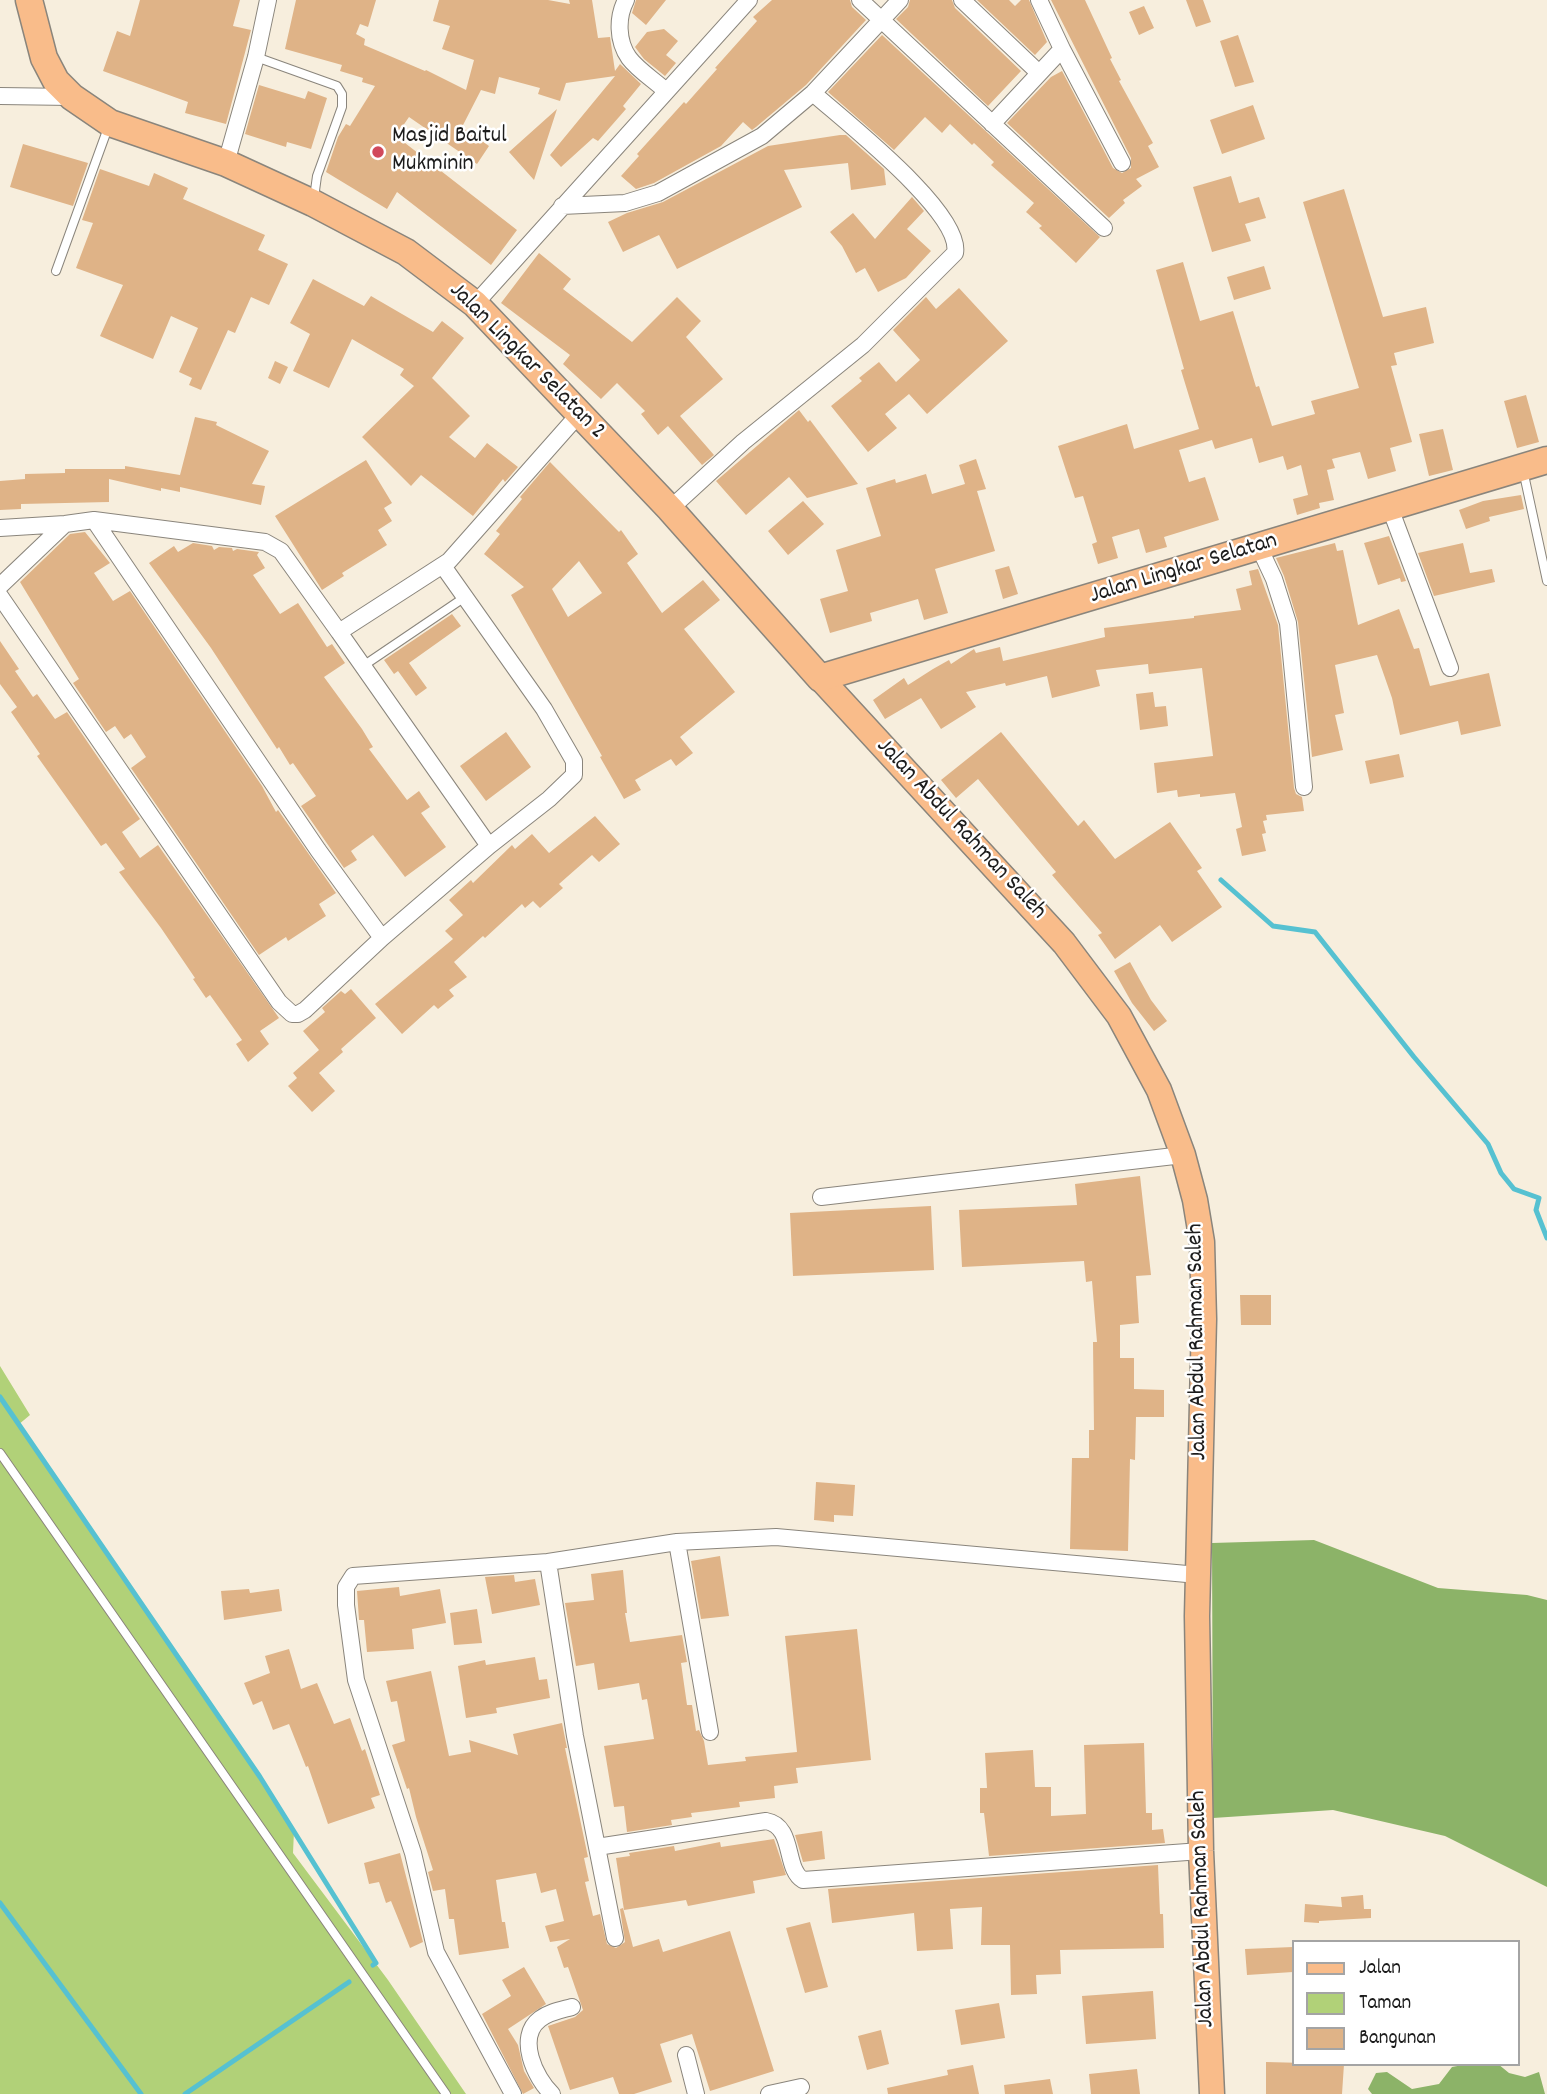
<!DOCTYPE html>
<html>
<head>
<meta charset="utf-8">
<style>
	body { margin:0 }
	#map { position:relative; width:1547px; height:2094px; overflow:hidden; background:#f7eedd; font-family:Dekko,sans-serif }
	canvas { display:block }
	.legend { position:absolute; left:1292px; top:1940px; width:228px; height:126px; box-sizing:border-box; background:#fff; border:2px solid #a4a4a4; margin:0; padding:9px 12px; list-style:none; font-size:21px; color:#1c1c1c }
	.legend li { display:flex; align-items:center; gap:14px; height:35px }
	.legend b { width:35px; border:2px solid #a4a4a4 }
</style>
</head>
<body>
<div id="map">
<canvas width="1547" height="2094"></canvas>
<ul class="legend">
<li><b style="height:9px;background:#f9bc8a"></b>Jalan</li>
<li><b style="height:19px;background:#b1d178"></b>Taman</li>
<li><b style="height:19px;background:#dfb387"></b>Bangunan</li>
</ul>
</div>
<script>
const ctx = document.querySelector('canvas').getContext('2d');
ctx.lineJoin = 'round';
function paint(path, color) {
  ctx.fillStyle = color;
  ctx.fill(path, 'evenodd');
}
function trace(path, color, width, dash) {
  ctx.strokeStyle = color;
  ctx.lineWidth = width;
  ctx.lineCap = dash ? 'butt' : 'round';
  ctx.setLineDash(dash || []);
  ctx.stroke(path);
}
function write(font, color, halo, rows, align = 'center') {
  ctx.font = font + ' Dekko,sans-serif';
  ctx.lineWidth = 5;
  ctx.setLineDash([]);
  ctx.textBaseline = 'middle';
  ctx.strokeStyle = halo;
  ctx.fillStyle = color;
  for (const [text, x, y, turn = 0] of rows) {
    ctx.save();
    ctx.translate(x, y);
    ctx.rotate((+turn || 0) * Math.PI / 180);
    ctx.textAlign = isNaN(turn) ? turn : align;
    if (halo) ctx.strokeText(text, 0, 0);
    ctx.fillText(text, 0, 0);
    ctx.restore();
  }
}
paint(new Path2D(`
	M 0,1366 L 30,1415 L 18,1425 L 260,1777 L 294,1831 L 293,1853 L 388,1980 L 466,2094 L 0,2094 Z`), '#b1d178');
paint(new Path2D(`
	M 1314,1540 L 1438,1588 L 1527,1595 L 1547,1600 L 1547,1887 L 1445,1836 L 1333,1810 L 1213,1818 L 1212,1543 Z
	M 1468,2064 L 1498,2064 L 1509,2073 L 1525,2077 L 1539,2072 L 1545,2094 L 1372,2094 L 1368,2089 L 1376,2073 L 1387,2072 L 1412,2089 L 1439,2084 L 1452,2067 Z`), '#8cb368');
trace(new Path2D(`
	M 1221,880 L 1273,926 L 1315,932 L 1414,1057 L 1488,1144 L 1501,1173 L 1514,1189 L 1539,1198 L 1536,1210 L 1547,1238
	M 0,1397 L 260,1777 L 376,1963 L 373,1965
	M 0,1903 L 141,2094
	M 185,2094 L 349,1982`), '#56c1d1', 5);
paint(new Path2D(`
	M 140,0 L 240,0 L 233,26 L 251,30 L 226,124 L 185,113 L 188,102 L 103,71 L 117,31 L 130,36 Z
	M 296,0 L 376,0 L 368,27 L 360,24 L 356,34 L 365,39 L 364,45 L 425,71 L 426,70 L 466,90 L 474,60 L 442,49 L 450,26 L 433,21 L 439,0 L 548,0 L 570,4 L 569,0 L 592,0 L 598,38 L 610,37 L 615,71 L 620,64 L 641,84 L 623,106 L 626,109 L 598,141 L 593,138 L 561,167 L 550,155 L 615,76 L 566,83 L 560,101 L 538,94 L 540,88 L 499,77 L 495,94 L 481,90 L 462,127 L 489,146 L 477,164 L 409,117 L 396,136 L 517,230 L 491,265 L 397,192 L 387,209 L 326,172 L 338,137 L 346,124 L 350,126 L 375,86 L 362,82 L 363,78 L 340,71 L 342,65 L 285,49 Z
	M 636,0 L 666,0 L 646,25 L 632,13 Z
	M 772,0 L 850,0 L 852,7 L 866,20 L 806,85 L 756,127 L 752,130 L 743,122 L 721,146 L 654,183 L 636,189 L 621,176 L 639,156 L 637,154 L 684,102 L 686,104 L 717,69 L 715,68 L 757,21 L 753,17 Z
	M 910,0 L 952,0 L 955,8 L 1021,71 L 988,106 L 896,19 L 908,7 Z
	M 977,0 L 1009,0 L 1015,6 L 1021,0 L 1029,0 L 1047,42 L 1035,55 Z
	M 1051,0 L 1085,0 L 1112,58 L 1110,59 L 1121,80 L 1119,81 L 1153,143 L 1148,146 L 1159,167 L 1136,179 L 1142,186 L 1123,200 L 1125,203 L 1109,218 L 1007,123 L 1051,77 L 1062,71 L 1113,168 L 1122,173 L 1131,168 L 1131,158 Z
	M 1186,0 L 1203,0 L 1211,22 L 1196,27 Z
	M 1144,6 L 1154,28 L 1139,35 L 1129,12 Z
	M 664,29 L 678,41 L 666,55 L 676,63 L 665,76 L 644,59 L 635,47 L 647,32 Z
	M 882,35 L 1100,237 L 1076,263 L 1039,228 L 1042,226 L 1026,212 L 1034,203 L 991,165 L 994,162 L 974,143 L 972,145 L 950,124 L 942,133 L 925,117 L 894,150 L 828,92 Z
	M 1238,35 L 1254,82 L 1235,87 L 1220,41 Z
	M 259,85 L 305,99 L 308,91 L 327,98 L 311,149 L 287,142 L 286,147 L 245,134 Z
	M 1253,105 L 1265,139 L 1222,154 L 1210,120 Z
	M 557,109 L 534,180 L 509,152 Z
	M 840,135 L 846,135 L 884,169 L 886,185 L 851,190 L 848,163 L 784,170 L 802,207 L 677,269 L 659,235 L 623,252 L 608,222 L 627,213 L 663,202 L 768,146 Z
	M 23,144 L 88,163 L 73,206 L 10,187 Z
	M 100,169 L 149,186 L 154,173 L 188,188 L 183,199 L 265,235 L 258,250 L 288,264 L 269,305 L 251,297 L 235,333 L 228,330 L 201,390 L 189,385 L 192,378 L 179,372 L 198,328 L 171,316 L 153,359 L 100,336 L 123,285 L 76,268 L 93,223 L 82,220 Z
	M 1231,176 L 1239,203 L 1259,197 L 1266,218 L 1245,224 L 1251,241 L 1212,252 L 1193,187 Z
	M 1344,189 L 1383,317 L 1426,307 L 1434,343 L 1394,353 L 1397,365 L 1391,366 L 1412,442 L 1390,448 L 1396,471 L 1368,479 L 1360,452 L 1332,459 L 1335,468 L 1327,470 L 1334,500 L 1319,503 L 1320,508 L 1297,515 L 1293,499 L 1308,495 L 1301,465 L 1287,470 L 1283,456 L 1259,463 L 1252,438 L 1215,449 L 1212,440 L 1179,450 L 1189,482 L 1205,477 L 1219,520 L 1164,537 L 1167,547 L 1146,553 L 1139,529 L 1112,537 L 1118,558 L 1098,564 L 1092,544 L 1097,542 L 1083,496 L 1075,498 L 1058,446 L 1127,424 L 1134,449 L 1199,429 L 1181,370 L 1184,369 L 1156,270 L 1183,262 L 1200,321 L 1233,311 L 1256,387 L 1259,386 L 1272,426 L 1315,414 L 1311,401 L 1359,388 L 1303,202 Z
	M 912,197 L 924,211 L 907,229 L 931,251 L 906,278 L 878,292 L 865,268 L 856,273 L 842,246 L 830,232 L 853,213 L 875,239 Z
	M 539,253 L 571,279 L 563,289 L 632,342 L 677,297 L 701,321 L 686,337 L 723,379 L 680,416 L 714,455 L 702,465 L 668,426 L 658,435 L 641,414 L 645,411 L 617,383 L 601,399 L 563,364 L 570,355 L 501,303 Z
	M 1264,266 L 1271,289 L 1234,300 L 1227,277 Z
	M 313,279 L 364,306 L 371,296 L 433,332 L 442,321 L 464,338 L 432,378 L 470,416 L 449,437 L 475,458 L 487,443 L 518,467 L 505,482 L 503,479 L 473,516 L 421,475 L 411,486 L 362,437 L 414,386 L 400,375 L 404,369 L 352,339 L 329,388 L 293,371 L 310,334 L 290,323 Z
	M 959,288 L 1008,341 L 927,414 L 909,394 L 885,414 L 897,428 L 868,452 L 831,406 L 862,381 L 859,378 L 879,362 L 896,382 L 920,360 L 893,330 L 926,297 L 936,309 Z
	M 275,361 L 288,367 L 280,384 L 268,378 Z
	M 1526,395 L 1539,442 L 1517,448 L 1504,401 Z
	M 799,410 L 808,422 L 810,420 L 858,484 L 807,498 L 789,477 L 746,515 L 716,481 Z
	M 195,417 L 217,422 L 216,425 L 269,451 L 252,484 L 265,486 L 261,505 L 180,487 L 180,492 L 161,488 L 161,491 L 109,479 L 109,502 L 21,504 L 21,509 L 0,510 L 0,481 L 25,479 L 25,474 L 65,473 L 65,469 L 125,469 L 125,466 L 180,475 Z
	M 1443,429 L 1453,470 L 1429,476 L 1419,434 Z
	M 976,459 L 986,489 L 977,491 L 995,551 L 935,569 L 948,613 L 924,620 L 918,599 L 870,613 L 872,621 L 830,633 L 820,599 L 848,591 L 836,550 L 881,536 L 866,488 L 895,479 L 896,483 L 926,474 L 932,494 L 965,484 L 959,465 Z
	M 366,460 L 392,503 L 384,508 L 392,521 L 378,530 L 387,545 L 342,573 L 344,576 L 322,590 L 275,516 Z
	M 550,462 L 619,532 L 621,530 L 638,554 L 627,563 L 662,613 L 703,580 L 720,600 L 684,629 L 735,692 L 680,737 L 693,753 L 676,766 L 671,759 L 635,780 L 641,790 L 624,799 L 600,757 L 602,756 L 511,595 L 524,587 L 484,554 L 500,534 L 496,531 L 522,499 L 520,497 ZM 579,561 L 602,593 L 568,617 L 552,589 Z
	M 1521,495 L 1524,509 L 1489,517 L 1490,521 L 1466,529 L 1459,510 L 1483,501 Z
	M 803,501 L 824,524 L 788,555 L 768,531 Z
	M 85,532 L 110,563 L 94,573 L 113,601 L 130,591 L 262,786 L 276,812 L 278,810 L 336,893 L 319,904 L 326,916 L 288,941 L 286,937 L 259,955 L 131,768 L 146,757 L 131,734 L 124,739 L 115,726 L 106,732 L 73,683 L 79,679 L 20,582 L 70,534 Z
	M 1389,536 L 1406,581 L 1401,582 L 1400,578 L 1378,585 L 1364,543 Z
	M 193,543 L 212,546 L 214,550 L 219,547 L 232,548 L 233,551 L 237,549 L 259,552 L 257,555 L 265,568 L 253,575 L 280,614 L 298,603 L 327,647 L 332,644 L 345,663 L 324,677 L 362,729 L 373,747 L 369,749 L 407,800 L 419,791 L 430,807 L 421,813 L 446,847 L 405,877 L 373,835 L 351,851 L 357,860 L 344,868 L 301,806 L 316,796 L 293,763 L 290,765 L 279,747 L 277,749 L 211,648 L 149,563 L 174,546 L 178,552 Z
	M 1335,543 L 1337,551 L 1343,550 L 1358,625 L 1399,609 L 1414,649 L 1419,648 L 1430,686 L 1489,673 L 1501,726 L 1461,735 L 1458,721 L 1400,735 L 1392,698 L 1377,655 L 1335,665 L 1344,713 L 1335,715 L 1343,750 L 1312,757 L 1298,622 L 1284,576 L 1276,558 Z
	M 1463,543 L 1470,573 L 1492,569 L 1495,582 L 1434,596 L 1418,553 Z
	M 1009,566 L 1018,594 L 1003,599 L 995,570 Z
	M 1258,569 L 1278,625 L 1294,788 L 1296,794 L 1302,797 L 1304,811 L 1266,815 L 1267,820 L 1263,821 L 1266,833 L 1262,834 L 1266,851 L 1242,856 L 1236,829 L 1242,827 L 1235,793 L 1200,797 L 1200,794 L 1178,797 L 1177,790 L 1157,793 L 1154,763 L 1213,756 L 1202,668 L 1149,674 L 1148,664 L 1096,670 L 1100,686 L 1052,698 L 1047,676 L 1006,686 L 1005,683 L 966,692 L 976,707 L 941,729 L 921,698 L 885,719 L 873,700 L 904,678 L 908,685 L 933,669 L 949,660 L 951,664 L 974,649 L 976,653 L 1000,647 L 1003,661 L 1105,637 L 1104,628 L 1194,618 L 1194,616 L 1241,610 L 1236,589 L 1252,585 L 1249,571 Z
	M 452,614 L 461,626 L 409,663 L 427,688 L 416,696 L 398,671 L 394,674 L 384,660 Z
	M 0,641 L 19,669 L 15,671 L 33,697 L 37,694 L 55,719 L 67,712 L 140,819 L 122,832 L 140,858 L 158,845 L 279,1018 L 260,1031 L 269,1044 L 248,1062 L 236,1044 L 242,1040 L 210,995 L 206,998 L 193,979 L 195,978 L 161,928 L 119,872 L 125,869 L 106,843 L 101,846 L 37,756 L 40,754 L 11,712 L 17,707 L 0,684 Z
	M 1153,692 L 1155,707 L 1166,706 L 1168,726 L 1140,730 L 1136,694 Z
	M 506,732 L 531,767 L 486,801 L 460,766 Z
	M 1001,732 L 1078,826 L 1084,820 L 1115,859 L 1170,822 L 1202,868 L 1197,871 L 1222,907 L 1172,942 L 1160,925 L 1115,959 L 1098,935 L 1102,933 L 1052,875 L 1056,872 L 978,779 L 956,798 L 941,780 Z
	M 1399,754 L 1404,777 L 1370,784 L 1365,761 Z
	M 595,816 L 620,844 L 599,862 L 592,855 L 559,884 L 563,888 L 540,908 L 533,901 L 525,908 L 522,904 L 485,938 L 483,936 L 454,962 L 467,977 L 449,990 L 454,996 L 438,1009 L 434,1005 L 402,1034 L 375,1004 L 453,939 L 445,931 L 463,915 L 449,900 L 471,880 L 473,883 L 512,845 L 515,849 L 532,834 L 549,853 Z
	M 1130,962 L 1151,1000 L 1167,1021 L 1154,1031 L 1132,1003 L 1114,971 Z
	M 351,989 L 376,1018 L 341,1049 L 343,1052 L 319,1073 L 335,1091 L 312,1112 L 288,1086 L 297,1078 L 293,1073 L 319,1050 L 303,1031 L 325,1012 L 322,1008 L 341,991 L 345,994 Z
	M 1140,1176 L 1151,1275 L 1136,1276 L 1139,1323 L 1120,1325 L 1120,1358 L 1134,1358 L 1134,1389 L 1164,1390 L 1164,1417 L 1136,1417 L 1135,1460 L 1130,1459 L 1128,1551 L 1070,1549 L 1072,1458 L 1089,1458 L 1089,1430 L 1094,1430 L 1093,1342 L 1097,1342 L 1092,1281 L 1086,1282 L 1084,1261 L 962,1267 L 959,1210 L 1077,1205 L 1075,1184 Z
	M 931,1206 L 934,1270 L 793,1276 L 790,1213 Z
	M 1240,1295 L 1271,1295 L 1271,1325 L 1241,1325 Z
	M 816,1482 L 855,1485 L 853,1516 L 834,1515 L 834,1522 L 814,1520 Z
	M 720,1556 L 729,1616 L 701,1619 L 691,1561 Z
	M 623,1570 L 627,1613 L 625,1613 L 630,1642 L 682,1635 L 687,1662 L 681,1663 L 687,1705 L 692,1705 L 696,1731 L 699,1730 L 704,1741 L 708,1765 L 746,1761 L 745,1757 L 797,1752 L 785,1636 L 857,1629 L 871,1760 L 796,1768 L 798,1783 L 774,1786 L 775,1798 L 739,1802 L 740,1807 L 691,1813 L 692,1817 L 671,1820 L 672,1825 L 627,1832 L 624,1806 L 614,1807 L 604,1746 L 654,1739 L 647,1699 L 642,1700 L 639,1683 L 598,1690 L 594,1663 L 576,1666 L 565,1603 L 594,1600 L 591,1574 Z
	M 514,1575 L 515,1582 L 535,1579 L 540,1605 L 492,1614 L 485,1577 Z
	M 399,1587 L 400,1596 L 440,1589 L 446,1623 L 412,1629 L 414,1649 L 367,1652 L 364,1620 L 359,1620 L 357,1591 Z
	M 249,1589 L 250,1593 L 279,1589 L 282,1611 L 224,1620 L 221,1591 Z
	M 477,1609 L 482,1643 L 454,1645 L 450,1613 Z
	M 289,1649 L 301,1689 L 317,1683 L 334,1724 L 350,1718 L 362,1751 L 365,1749 L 380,1795 L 371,1798 L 375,1808 L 328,1824 L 308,1766 L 306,1767 L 289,1724 L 273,1730 L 262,1701 L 253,1705 L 244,1683 L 270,1673 L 265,1656 Z
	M 535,1657 L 539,1680 L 547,1679 L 550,1698 L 496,1708 L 497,1713 L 466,1718 L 458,1666 L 485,1660 L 486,1665 Z
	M 431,1671 L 449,1756 L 471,1752 L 469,1740 L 518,1755 L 513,1734 L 562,1723 L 567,1748 L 565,1748 L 588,1857 L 584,1858 L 589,1881 L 585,1882 L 593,1916 L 600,1914 L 607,1944 L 616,1948 L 625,1942 L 620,1909 L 623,1908 L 633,1947 L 659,1939 L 663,1952 L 730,1931 L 774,2071 L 710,2091 L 692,2034 L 660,2044 L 672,2082 L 634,2094 L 619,2094 L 613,2077 L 570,2090 L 548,2026 L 575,2017 L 583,2010 L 568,1967 L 564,1968 L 557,1947 L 570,1939 L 550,1942 L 545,1926 L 564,1921 L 556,1889 L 541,1893 L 536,1873 L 496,1880 L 502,1922 L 505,1922 L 509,1948 L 459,1955 L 454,1919 L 449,1919 L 445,1889 L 433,1891 L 428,1872 L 433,1870 L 416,1817 L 409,1788 L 407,1789 L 392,1745 L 405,1741 L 397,1701 L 391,1702 L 386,1681 Z
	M 1144,1743 L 1146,1813 L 1152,1813 L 1152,1830 L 1163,1829 L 1165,1843 L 989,1856 L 984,1813 L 980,1813 L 980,1788 L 987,1788 L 985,1753 L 1033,1750 L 1035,1787 L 1051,1787 L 1051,1816 L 1086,1814 L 1084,1745 Z
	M 822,1831 L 825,1859 L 803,1862 L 795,1835 Z
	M 774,1839 L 786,1875 L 753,1881 L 755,1893 L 688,1906 L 686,1900 L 624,1910 L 616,1858 L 630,1856 L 629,1853 L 674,1846 L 675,1851 L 720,1842 L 721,1847 Z
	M 400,1853 L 423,1942 L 410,1948 L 391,1901 L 386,1903 L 379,1882 L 369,1884 L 364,1863 Z
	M 1158,1865 L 1160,1914 L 1163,1914 L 1164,1948 L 1060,1950 L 1061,1974 L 1036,1975 L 1037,1994 L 1011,1995 L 1010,1945 L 981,1945 L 982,1907 L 950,1909 L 953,1949 L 917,1951 L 914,1913 L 832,1923 L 828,1889 Z
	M 1363,1895 L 1364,1909 L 1371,1909 L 1371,1918 L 1319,1921 L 1319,1923 L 1304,1922 L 1305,1904 L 1342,1907 L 1341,1897 Z
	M 810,1922 L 828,1987 L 805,1993 L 786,1928 Z
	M 1293,1947 L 1293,1972 L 1247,1975 L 1245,1949 Z
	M 524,1967 L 546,2004 L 508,2029 L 518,2045 L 524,2071 L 534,2088 L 523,2094 L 482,2014 L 511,1996 L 502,1980 Z
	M 1153,1991 L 1156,2039 L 1086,2044 L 1082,1996 Z
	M 999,2003 L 1005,2038 L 961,2045 L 955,2010 Z
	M 881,2030 L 889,2064 L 867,2070 L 858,2036 Z
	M 1266,2062 L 1344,2064 L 1342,2094 L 1266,2094 Z
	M 973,2065 L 979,2094 L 888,2094 L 887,2088 L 948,2075 L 947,2070 Z
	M 1137,2069 L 1140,2094 L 1091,2094 L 1089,2074 Z
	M 1050,2079 L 1053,2094 L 1005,2094 L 1004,2085 Z`), '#dfb387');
const service = new Path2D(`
	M 256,57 L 337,86 L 342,94 L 342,107 L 317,176 L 314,198
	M 56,271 L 109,125
	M 1523,470 L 1547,581
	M 363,666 L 465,597
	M 0,1453 L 446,2094`);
const minor = new Path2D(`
	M 626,0 C 617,17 617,41 629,58 C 638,70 654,80 666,91
	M 860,0 L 1104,228
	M 962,0 L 1039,73
	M 1062,49 L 1122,163
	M 0,96 L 72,97
	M 992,124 L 1062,49 L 1039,0
	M 226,163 L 256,57 L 268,0
	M 562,206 L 625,203 L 658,193 L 762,136 L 813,93 L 900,0
	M 475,304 L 749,0
	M 1390,508 L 1450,668
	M 670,509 L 743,442 L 863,345 L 955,253 C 963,213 843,120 813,93
	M 94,520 L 318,850 L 382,938
	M 0,528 L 65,524 L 94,520 L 265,542 L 281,551 L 339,632 L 449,561 L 580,413
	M 1259,547 L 1274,579 L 1288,623 L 1304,787
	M 443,566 L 544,709 L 574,761 L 574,775 L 549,799 L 489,846
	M 0,586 L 65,524
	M 0,596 L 279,1002 L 292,1014 L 298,1014 L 305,1010 L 382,938 L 489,846 L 339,632
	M 821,1197 L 1183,1155
	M 677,1542 L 710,1732
	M 548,1562 L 575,1736 L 615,1938
	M 597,1847 L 766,1821 C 795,1826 784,1869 803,1880 L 1201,1851
	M 686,2055 L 696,2094
	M 513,2094 L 436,1952 L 413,1853 L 356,1680 L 346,1605 L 346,1587 L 353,1576 L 548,1562 L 677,1542 L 776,1537 L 1198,1575
	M 552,2094 C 535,2078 516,2037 540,2019 C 549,2012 561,2010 572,2007
	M 769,2094 L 801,2087`);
const primary = new Path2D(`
	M 820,678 L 1064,943 L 1119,1016 L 1159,1090 L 1183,1155 L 1195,1200 L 1202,1242 L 1204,1319 L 1197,1616 L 1201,1851 L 1212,2094`);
const trunk = new Path2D(`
	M 29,0 L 44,58 L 56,81 L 72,97 L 110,123 L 226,163 L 313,203 L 406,252 L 475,304 L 670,509 L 820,678 L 1547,460`);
trace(service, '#8a857c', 10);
trace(minor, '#8a857c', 18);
trace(primary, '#8a857c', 27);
trace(trunk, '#8a857c', 29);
trace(service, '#fff', 8);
trace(minor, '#fff', 16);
trace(primary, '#f9bc8a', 24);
trace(trunk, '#f9bc8a', 26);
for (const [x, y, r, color] of [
	[378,152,7,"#d1495b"]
]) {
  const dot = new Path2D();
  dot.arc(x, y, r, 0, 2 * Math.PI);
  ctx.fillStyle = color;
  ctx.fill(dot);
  trace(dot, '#fff', 2.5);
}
write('24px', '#1c1c1c', '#fff', [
	["Masjid Baitul",392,138],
	["Mukminin",392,166]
], 'left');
write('24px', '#1c1c1c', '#fff', [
	["Jalan Lingkar Selatan 2",526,362,45],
	["Jalan Lingkar Selatan",1184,570,-17],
	["Jalan Abdul Rahman Saleh",960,830,47],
	["Jalan Abdul Rahman Saleh",1199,1342,-91],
	["Jalan Abdul Rahman Saleh",1204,1909,-92]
]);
</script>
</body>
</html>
